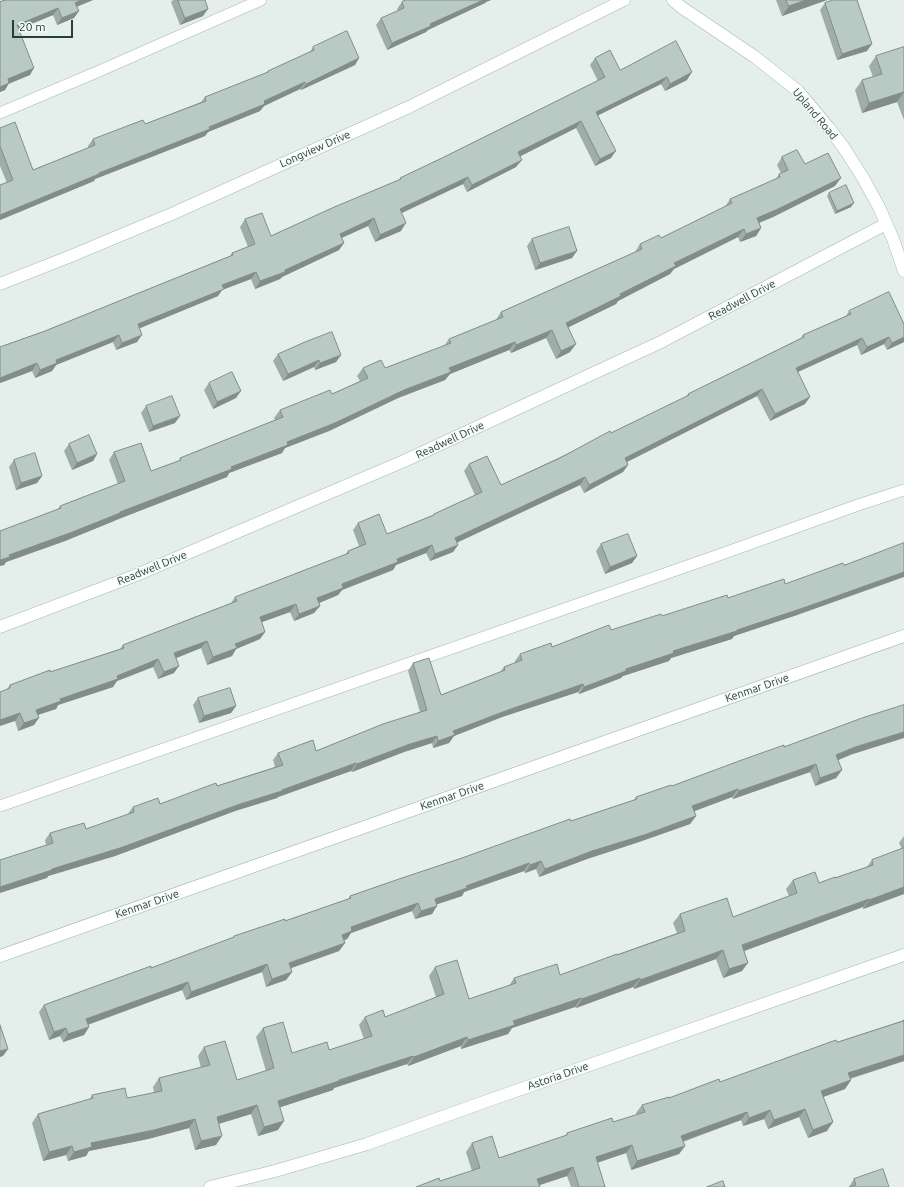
<!DOCTYPE html>
<html>
<head>
<meta charset="utf-8">
<style>
	body { margin:0 }
	#map { position:relative; width:904px; height:1187px; overflow:hidden; background:#e4eeea; font-family:Ubuntu,sans-serif }
	canvas { display:block }
	.scale { position:absolute; left:12px; top:20px; width:61px; height:18px; box-sizing:border-box; border:2px solid #23403b; border-top:0; padding-left:5px; font-size:12px; line-height:14px; white-space:nowrap; color:#23403b; -webkit-text-stroke:3px #f5faf8; paint-order:stroke }
</style>
</head>
<body>
<div id="map">
<canvas width="904" height="1187"></canvas>
<div class="scale">20 m</div>
</div>
<script>
const ctx = document.querySelector('canvas').getContext('2d');
ctx.lineJoin = 'round';
function trace(path, color, width, dash) {
  ctx.strokeStyle = color;
  ctx.lineWidth = width;
  ctx.lineCap = dash ? 'butt' : 'round';
  ctx.setLineDash(dash || []);
  ctx.stroke(path);
}
function paint(path, color) {
  ctx.fillStyle = color;
  ctx.fill(path, 'evenodd');
}
function write(font, color, halo, rows, align = 'center') {
  ctx.font = font + ' Ubuntu,sans-serif';
  ctx.lineWidth = 3;
  ctx.setLineDash([]);
  ctx.textBaseline = 'middle';
  ctx.strokeStyle = halo;
  ctx.fillStyle = color;
  for (const [text, x, y, turn = 0] of rows) {
    ctx.save();
    ctx.translate(x, y);
    ctx.rotate((+turn || 0) * Math.PI / 180);
    ctx.textAlign = isNaN(turn) ? turn : align;
    if (halo) ctx.strokeText(text, 0, 0);
    ctx.fillText(text, 0, 0);
    ctx.restore();
  }
}
const lane = new Path2D(`
	M 0,113 L 97,72 L 261,0
	M 0,806 L 716,556 L 858,505 L 904,490`);
const street = new Path2D(`
	M 0,284 L 71,256 L 174,213 L 409,107 L 624,0
	M 0,627 L 134,576 L 404,461 L 661,342 L 886,224
	M 0,956 L 904,636
	M 210,1187 L 275,1171 L 367,1144 L 484,1102 L 904,955`);
const secondary = new Path2D(`
	M 673,0 L 681,7 L 755,57 L 798,91 L 828,127 L 844,148 L 863,178 L 879,207 L 893,239 L 904,271`);
trace(lane, '#a6b6b2', 12);
trace(street, '#a6b6b2', 13);
trace(secondary, '#a2bab3', 13);
trace(lane, '#fff', 11);
trace(street, '#fff', 12);
trace(secondary, '#fff', 12);
paint(new Path2D(`
	M 6,0 L 93,0 L 77,7 L 79,11 L 74,18 L 57,25 L 53,15 L 19,29 L 30,75 L 9,83 L 5,90 L 0,92 L 0,2 Z
	M 173,0 L 205,0 L 203,16 L 180,25 L 171,2 Z
	M 406,0 L 491,0 L 486,2 L 485,3 L 428,30 L 426,32 L 387,50 L 376,25 L 381,18 L 398,11 L 397,9 L 402,2 Z
	M 776,0 L 827,0 L 782,16 Z
	M 825,3 L 867,51 L 837,60 L 820,10 Z
	M 313,47 L 359,58 L 355,65 L 301,90 L 300,89 L 264,106 L 260,111 L 208,132 L 205,136 L 95,179 L 94,181 L 0,220 L 0,185 L 7,183 L 0,166 L 0,128 L 33,170 L 88,148 L 88,146 L 93,139 L 145,124 L 201,102 L 205,97 L 266,73 L 268,71 L 310,52 Z
	M 904,47 L 904,120 L 897,102 L 862,113 L 855,90 L 862,80 L 873,77 L 869,66 L 876,56 Z
	M 595,58 L 620,70 L 687,80 L 665,91 L 661,84 L 598,115 L 611,158 L 595,166 L 576,128 L 520,156 L 516,167 L 467,192 L 463,184 L 402,213 L 401,231 L 375,242 L 368,226 L 342,238 L 344,243 L 339,250 L 282,277 L 280,279 L 255,289 L 251,279 L 222,290 L 218,296 L 140,328 L 137,342 L 116,350 L 113,342 L 56,365 L 52,371 L 35,378 L 32,371 L 0,383 L 0,347 L 45,331 L 166,282 L 230,256 L 232,253 L 248,247 L 240,227 L 245,219 L 271,236 L 399,180 L 400,178 L 442,158 L 598,81 L 590,65 Z
	M 782,157 L 805,164 L 835,186 L 773,217 L 759,223 L 761,228 L 756,236 L 740,242 L 738,237 L 674,269 L 670,274 L 618,301 L 616,304 L 568,327 L 570,352 L 556,359 L 546,338 L 511,353 L 509,350 L 450,374 L 445,380 L 398,398 L 329,431 L 285,448 L 282,453 L 229,473 L 227,477 L 116,520 L 114,521 L 65,541 L 6,562 L 4,565 L 0,566 L 58,509 L 60,506 L 118,484 L 109,460 L 114,452 L 151,471 L 179,461 L 180,458 L 275,420 L 274,418 L 280,410 L 332,394 L 360,381 L 357,376 L 363,368 L 385,368 L 444,346 L 449,339 L 496,320 L 501,312 L 635,252 L 640,244 L 661,238 L 725,207 L 730,199 L 776,179 L 779,174 L 781,173 L 777,165 Z
	M 829,193 L 851,207 L 835,214 L 827,196 Z
	M 532,239 L 572,258 L 535,270 L 527,246 Z
	M 849,311 L 904,342 L 887,350 L 884,344 L 861,355 L 857,345 L 798,372 L 805,404 L 770,421 L 757,396 L 627,462 L 628,465 L 623,472 L 584,493 L 580,485 L 457,542 L 458,545 L 453,552 L 430,561 L 426,553 L 396,565 L 393,570 L 342,590 L 338,595 L 319,603 L 320,606 L 314,613 L 294,621 L 290,612 L 261,622 L 265,632 L 260,639 L 236,649 L 232,656 L 207,665 L 201,648 L 176,658 L 174,673 L 158,679 L 153,667 L 117,681 L 113,687 L 58,705 L 56,709 L 38,715 L 34,725 L 18,731 L 15,721 L 7,689 L 10,685 L 120,649 L 123,645 L 231,603 L 235,597 L 345,555 L 348,551 L 359,546 L 353,530 L 358,523 L 387,534 L 433,515 L 434,514 L 475,495 L 464,471 L 469,464 L 501,485 L 611,433 L 686,397 L 688,394 L 801,338 L 803,335 L 846,316 Z
	M 278,354 L 341,355 L 336,362 L 315,370 L 314,367 L 283,381 L 273,361 Z
	M 209,383 L 236,398 L 213,409 L 204,390 Z
	M 146,406 L 175,423 L 149,432 L 141,413 Z
	M 69,444 L 97,454 L 93,461 L 72,470 L 64,451 Z
	M 14,460 L 42,476 L 37,483 L 16,490 L 9,467 Z
	M 601,544 L 637,556 L 632,563 L 605,574 L 596,551 Z
	M 785,584 L 800,614 L 734,636 L 732,639 L 671,658 L 669,661 L 623,676 L 621,678 L 579,694 L 578,692 L 502,717 L 454,736 L 449,743 L 433,748 L 432,743 L 404,752 L 352,772 L 351,771 L 278,797 L 277,798 L 235,811 L 115,856 L 48,876 L 47,878 L 46,845 L 45,840 L 50,833 L 86,829 L 127,815 L 133,807 L 160,804 L 275,767 L 273,760 L 278,753 L 316,751 L 420,712 L 408,671 L 413,663 L 441,695 L 500,672 L 504,667 L 515,663 L 515,661 L 520,654 L 552,647 L 728,598 Z
	M 198,698 L 236,706 L 231,713 L 199,723 L 193,705 Z
	M 784,747 L 850,755 L 838,760 L 842,770 L 836,778 L 815,786 L 810,772 L 733,799 L 732,797 L 694,811 L 696,816 L 690,824 L 639,842 L 587,859 L 539,877 L 536,869 L 525,873 L 524,871 L 464,892 L 462,896 L 437,904 L 432,914 L 415,919 L 412,911 L 351,933 L 347,939 L 344,940 L 345,943 L 339,951 L 291,968 L 292,972 L 286,980 L 266,987 L 262,972 L 186,1000 L 182,990 L 88,1025 L 89,1027 L 84,1035 L 63,1042 L 60,1036 L 49,1040 L 39,1012 L 44,1005 L 151,968 L 233,938 L 234,936 L 285,921 L 348,899 L 350,896 L 571,821 L 634,800 L 636,797 L 672,786 Z
	M 904,836 L 904,894 L 863,909 L 863,907 L 744,951 L 742,971 L 723,978 L 716,959 L 634,989 L 633,987 L 576,1008 L 575,1007 L 512,1028 L 508,1034 L 461,1049 L 461,1046 L 408,1066 L 407,1064 L 334,1088 L 333,1090 L 280,1107 L 278,1130 L 258,1136 L 251,1114 L 219,1124 L 216,1145 L 195,1150 L 189,1128 L 148,1139 L 89,1151 L 86,1156 L 68,1161 L 66,1155 L 43,1161 L 32,1123 L 38,1114 L 90,1099 L 92,1095 L 127,1098 L 154,1093 L 153,1087 L 159,1078 L 201,1068 L 198,1056 L 204,1047 L 237,1080 L 266,1071 L 256,1037 L 263,1028 L 292,1053 L 329,1050 L 364,1039 L 359,1025 L 365,1017 L 385,1017 L 436,997 L 429,976 L 435,967 L 469,999 L 509,986 L 514,978 L 560,975 L 677,933 L 673,923 L 680,914 L 733,917 L 789,896 L 786,889 L 793,880 L 819,883 L 867,867 L 872,860 L 902,849 L 899,843 Z
	M 904,1019 L 904,1061 L 850,1079 L 851,1080 L 845,1089 L 823,1097 L 827,1131 L 808,1138 L 799,1117 L 768,1129 L 764,1119 L 743,1126 L 741,1120 L 683,1142 L 685,1146 L 679,1154 L 631,1170 L 626,1153 L 597,1163 L 605,1187 L 571,1187 L 567,1176 L 539,1185 L 440,1181 L 472,1171 L 466,1152 L 472,1143 L 499,1158 L 565,1136 L 567,1133 L 613,1122 L 637,1115 L 636,1113 L 642,1105 L 669,1098 L 720,1082 L 837,1042 L 902,1021 Z
	M 854,1179 L 889,1187 L 849,1187 Z`), '#9fada9');
paint(new Path2D(`
	M 81,0 L 93,0 L 70,9 L 75,3 Z
	M 483,0 L 491,0 L 486,2 L 485,3 L 428,30 L 426,32 L 387,50 L 392,43 L 430,24 Z
	M 806,0 L 827,0 L 782,16 L 789,6 Z
	M 58,8 L 53,15 L 12,32 L 17,25 Z
	M 208,9 L 203,16 L 180,25 L 185,18 Z
	M 79,11 L 74,18 L 57,25 L 62,18 Z
	M 872,44 L 867,51 L 837,60 L 842,54 Z
	M 359,58 L 355,65 L 301,90 L 306,84 Z
	M 34,68 L 30,75 L 6,85 L 9,83 L 5,90 L 0,92 L 0,87 L 8,79 Z
	M 692,72 L 687,80 L 665,91 L 670,84 Z
	M 667,77 L 661,84 L 591,119 L 596,112 Z
	M 305,82 L 300,89 L 264,106 L 260,111 L 208,132 L 205,136 L 95,179 L 94,181 L 0,220 L 0,215 L 209,127 Z
	M 904,92 L 897,102 L 862,113 L 869,103 Z
	M 581,121 L 576,128 L 513,160 L 518,152 Z
	M 616,151 L 611,158 L 595,166 L 600,159 Z
	M 522,160 L 516,167 L 467,192 L 472,185 Z
	M 468,177 L 463,184 L 395,216 L 400,209 Z
	M 841,178 L 835,186 L 773,217 L 751,226 L 757,218 Z
	M 854,203 L 851,207 L 835,214 L 837,211 Z
	M 374,218 L 368,226 L 334,241 L 340,234 Z
	M 406,223 L 401,231 L 375,242 L 380,235 Z
	M 761,228 L 756,236 L 740,242 L 746,234 Z
	M 744,229 L 738,237 L 674,269 L 670,274 L 618,301 L 616,304 L 561,331 L 566,323 L 620,294 L 674,263 Z
	M 344,243 L 339,250 L 282,277 L 280,279 L 255,289 L 260,281 Z
	M 577,251 L 572,258 L 535,270 L 540,263 Z
	M 256,272 L 251,279 L 222,290 L 218,296 L 133,331 L 138,324 L 222,285 Z
	M 552,330 L 546,338 L 511,353 L 516,345 Z
	M 119,335 L 113,342 L 56,365 L 52,371 L 35,378 L 40,370 L 56,360 Z
	M 142,335 L 137,342 L 116,350 L 122,343 Z
	M 889,337 L 884,344 L 861,355 L 867,347 Z
	M 904,337 L 904,342 L 887,350 L 892,343 Z
	M 862,338 L 857,345 L 791,375 L 796,368 Z
	M 515,342 L 509,350 L 450,374 L 445,380 L 398,398 L 329,431 L 285,448 L 282,453 L 229,473 L 227,477 L 116,520 L 114,521 L 65,541 L 6,562 L 4,565 L 0,566 L 0,560 L 9,555 L 120,512 L 231,467 L 449,368 Z
	M 576,344 L 570,352 L 556,359 L 561,351 Z
	M 341,355 L 336,362 L 315,370 L 320,363 Z
	M 319,360 L 314,367 L 283,381 L 288,374 Z
	M 37,363 L 32,371 L 0,383 L 0,378 Z
	M 762,389 L 757,396 L 619,466 L 625,458 Z
	M 241,391 L 236,398 L 213,409 L 217,402 Z
	M 810,397 L 805,404 L 770,421 L 775,414 Z
	M 180,416 L 175,423 L 149,432 L 153,426 Z
	M 97,454 L 93,461 L 72,470 L 77,463 Z
	M 628,465 L 623,472 L 584,493 L 589,485 Z
	M 42,476 L 37,483 L 16,490 L 21,483 Z
	M 585,477 L 580,485 L 450,546 L 455,538 Z
	M 432,545 L 426,553 L 396,565 L 393,570 L 342,590 L 338,595 L 312,606 L 317,598 L 342,584 L 397,559 Z
	M 458,545 L 453,552 L 430,561 L 435,554 Z
	M 637,556 L 632,563 L 605,574 L 610,567 Z
	M 904,572 L 904,577 L 800,614 L 734,636 L 732,639 L 671,658 L 669,661 L 623,676 L 621,678 L 579,694 L 584,687 L 626,669 L 673,651 Z
	M 296,604 L 290,612 L 254,625 L 260,617 Z
	M 320,606 L 314,613 L 294,621 L 299,614 Z
	M 265,632 L 260,639 L 236,649 L 232,656 L 207,665 L 213,657 L 235,644 Z
	M 207,641 L 201,648 L 169,661 L 174,653 Z
	M 158,659 L 153,667 L 117,681 L 113,687 L 58,705 L 56,709 L 31,717 L 36,710 L 60,699 Z
	M 179,666 L 174,673 L 158,679 L 164,672 Z
	M 583,684 L 578,692 L 502,717 L 454,736 L 449,743 L 433,748 L 438,741 L 453,731 L 508,710 Z
	M 236,706 L 231,713 L 199,723 L 204,716 Z
	M 20,713 L 15,721 L 0,726 L 0,720 Z
	M 39,718 L 34,725 L 18,731 L 24,723 Z
	M 904,732 L 904,738 L 850,755 L 831,763 L 836,755 L 855,747 Z
	M 437,736 L 432,743 L 404,752 L 352,772 L 357,764 L 410,744 Z
	M 356,763 L 351,771 L 278,797 L 277,798 L 235,811 L 115,856 L 48,876 L 47,878 L 0,893 L 0,887 L 282,790 Z
	M 816,764 L 810,772 L 733,799 L 739,791 Z
	M 842,770 L 836,778 L 815,786 L 820,778 Z
	M 738,789 L 732,797 L 687,814 L 692,806 Z
	M 696,816 L 690,824 L 639,842 L 587,859 L 539,877 L 545,869 L 592,851 Z
	M 541,861 L 536,869 L 525,873 L 530,865 Z
	M 529,863 L 524,871 L 464,892 L 462,896 L 429,907 L 435,899 L 466,886 Z
	M 904,887 L 904,894 L 863,909 L 869,900 Z
	M 869,899 L 863,907 L 736,954 L 742,945 Z
	M 418,903 L 412,911 L 351,933 L 347,939 L 336,943 L 342,935 L 351,927 Z
	M 437,906 L 432,914 L 415,919 L 421,911 Z
	M 345,943 L 339,951 L 283,971 L 289,963 Z
	M 723,950 L 716,959 L 634,989 L 640,980 Z
	M 748,963 L 742,971 L 723,978 L 729,969 Z
	M 267,964 L 262,972 L 186,1000 L 191,992 Z
	M 292,972 L 286,980 L 266,987 L 272,979 Z
	M 640,978 L 633,987 L 576,1008 L 582,999 Z
	M 188,982 L 182,990 L 81,1027 L 86,1019 Z
	M 581,998 L 575,1007 L 512,1028 L 508,1034 L 461,1049 L 468,1040 L 513,1021 Z
	M 89,1027 L 84,1035 L 63,1042 L 68,1034 Z
	M 66,1028 L 60,1036 L 49,1040 L 54,1032 Z
	M 467,1037 L 461,1046 L 408,1066 L 414,1057 Z
	M 8,1049 L 3,1056 L 0,1057 L 0,1051 Z
	M 904,1055 L 904,1061 L 842,1081 L 848,1073 Z
	M 413,1056 L 407,1064 L 334,1088 L 333,1090 L 272,1110 L 278,1101 Z
	M 851,1080 L 845,1089 L 815,1100 L 821,1091 Z
	M 257,1105 L 251,1114 L 211,1126 L 217,1117 Z
	M 805,1109 L 799,1117 L 768,1129 L 774,1120 Z
	M 770,1110 L 764,1119 L 743,1126 L 749,1118 Z
	M 747,1112 L 741,1120 L 675,1144 L 681,1136 Z
	M 195,1119 L 189,1128 L 148,1139 L 89,1151 L 86,1156 L 68,1161 L 74,1152 L 91,1143 Z
	M 284,1121 L 278,1130 L 258,1136 L 264,1127 Z
	M 833,1122 L 827,1131 L 808,1138 L 813,1130 Z
	M 222,1136 L 216,1145 L 195,1150 L 201,1141 Z
	M 632,1145 L 626,1153 L 590,1165 L 596,1157 Z
	M 72,1146 L 66,1155 L 43,1161 L 49,1152 Z
	M 685,1146 L 679,1154 L 631,1170 L 637,1161 Z
	M 573,1167 L 567,1176 L 534,1187 L 537,1179 Z`), '#828d89');
const building = new Path2D(`
	M 6,0 L 81,0 L 75,3 L 79,11 L 62,18 L 58,8 L 17,25 L 34,68 L 8,79 L 9,83 L 0,87 L 0,2 Z
	M 178,0 L 205,0 L 208,9 L 185,18 Z
	M 406,0 L 483,0 L 430,24 L 431,26 L 392,43 L 381,18 L 404,8 L 402,2 Z
	M 786,0 L 806,0 L 789,6 Z
	M 833,0 L 857,0 L 872,44 L 842,54 L 825,3 Z
	M 347,31 L 359,58 L 306,84 L 305,82 L 264,101 L 265,104 L 209,127 L 210,129 L 99,173 L 99,174 L 0,215 L 0,185 L 13,180 L 0,146 L 0,128 L 15,122 L 33,170 L 95,145 L 93,139 L 143,120 L 145,124 L 206,101 L 205,97 L 268,72 L 268,71 L 314,50 L 313,47 Z
	M 676,41 L 692,72 L 670,84 L 667,77 L 596,112 L 616,151 L 600,159 L 581,121 L 518,152 L 522,160 L 472,185 L 468,177 L 400,209 L 406,223 L 380,235 L 374,218 L 340,234 L 344,243 L 285,270 L 285,272 L 260,281 L 256,272 L 222,285 L 224,289 L 138,324 L 142,335 L 122,343 L 119,335 L 56,360 L 57,363 L 40,370 L 37,363 L 0,378 L 0,347 L 45,331 L 166,282 L 233,255 L 232,253 L 255,244 L 245,219 L 262,213 L 271,236 L 332,208 L 401,179 L 400,178 L 442,158 L 605,77 L 595,58 L 610,50 L 620,70 Z
	M 904,47 L 904,92 L 869,103 L 862,80 L 882,74 L 876,56 Z
	M 797,150 L 805,164 L 828,153 L 841,178 L 778,209 L 757,218 L 761,228 L 746,234 L 744,229 L 674,263 L 676,266 L 620,294 L 621,296 L 566,323 L 576,344 L 561,351 L 552,330 L 516,345 L 515,342 L 449,368 L 451,372 L 404,390 L 335,423 L 287,442 L 288,445 L 231,467 L 232,469 L 120,512 L 120,513 L 70,533 L 9,555 L 10,557 L 0,560 L 0,531 L 61,508 L 60,506 L 125,481 L 114,452 L 141,443 L 151,471 L 181,460 L 180,458 L 283,417 L 280,410 L 330,390 L 332,394 L 368,378 L 363,368 L 381,360 L 385,368 L 451,343 L 449,339 L 503,317 L 501,312 L 642,249 L 640,244 L 659,235 L 661,238 L 732,203 L 730,199 L 780,177 L 779,174 L 788,170 L 782,157 Z
	M 846,185 L 854,203 L 837,211 L 829,193 Z
	M 569,227 L 577,251 L 540,263 L 532,239 Z
	M 889,292 L 904,324 L 904,337 L 892,343 L 889,337 L 867,347 L 862,338 L 796,368 L 810,397 L 775,414 L 762,389 L 625,458 L 628,465 L 589,485 L 585,477 L 455,538 L 458,545 L 435,554 L 432,545 L 397,559 L 398,562 L 342,584 L 343,588 L 317,598 L 320,606 L 299,614 L 296,604 L 260,617 L 265,632 L 235,644 L 237,648 L 213,657 L 207,641 L 174,653 L 179,666 L 164,672 L 158,659 L 117,676 L 118,679 L 60,699 L 61,701 L 36,710 L 39,718 L 24,723 L 20,713 L 0,720 L 0,692 L 10,688 L 10,685 L 50,670 L 50,672 L 124,648 L 123,645 L 237,601 L 235,597 L 349,553 L 348,551 L 366,544 L 358,523 L 379,514 L 387,534 L 434,515 L 434,514 L 482,492 L 469,464 L 487,456 L 501,485 L 560,458 L 610,431 L 611,433 L 689,395 L 688,394 L 804,337 L 803,335 L 851,314 L 849,311 Z
	M 332,332 L 341,355 L 320,363 L 319,360 L 288,374 L 278,354 L 305,342 Z
	M 232,372 L 241,391 L 217,402 L 209,383 Z
	M 172,396 L 180,416 L 153,426 L 146,406 Z
	M 89,435 L 97,454 L 77,463 L 69,444 Z
	M 35,453 L 42,476 L 21,483 L 14,460 Z
	M 628,534 L 637,556 L 610,567 L 601,544 Z
	M 904,543 L 904,572 L 806,607 L 737,630 L 737,631 L 673,651 L 674,653 L 626,669 L 626,671 L 584,687 L 583,684 L 508,710 L 453,731 L 455,735 L 438,741 L 437,736 L 410,744 L 357,764 L 356,763 L 282,790 L 282,791 L 240,804 L 120,848 L 52,869 L 52,870 L 0,887 L 0,860 L 53,843 L 50,833 L 84,823 L 86,829 L 134,812 L 133,807 L 158,798 L 160,804 L 216,783 L 217,786 L 283,765 L 278,753 L 313,740 L 316,751 L 383,724 L 427,710 L 413,663 L 429,658 L 441,695 L 505,670 L 504,667 L 522,660 L 520,654 L 551,643 L 552,647 L 609,625 L 611,630 L 661,614 L 662,616 L 727,595 L 728,598 L 784,579 L 785,584 L 843,563 L 844,565 Z
	M 230,688 L 236,706 L 204,716 L 198,698 Z
	M 904,705 L 904,732 L 855,747 L 836,755 L 842,770 L 820,778 L 816,764 L 739,791 L 738,789 L 692,806 L 696,816 L 644,835 L 592,851 L 545,869 L 541,861 L 530,865 L 529,863 L 466,886 L 467,888 L 435,899 L 437,906 L 421,911 L 418,903 L 351,927 L 352,931 L 342,935 L 345,943 L 289,963 L 292,972 L 272,979 L 267,964 L 191,992 L 188,982 L 86,1019 L 89,1027 L 68,1034 L 66,1028 L 54,1032 L 44,1005 L 151,966 L 151,968 L 234,937 L 234,936 L 285,919 L 285,921 L 351,898 L 350,896 L 399,879 L 462,858 L 570,819 L 571,821 L 637,799 L 636,797 L 671,785 L 672,786 L 739,761 L 784,745 L 784,747 L 862,718 Z
	M 904,848 L 904,887 L 869,900 L 869,899 L 742,945 L 748,963 L 729,969 L 723,950 L 640,980 L 640,978 L 582,999 L 581,998 L 513,1021 L 515,1025 L 468,1040 L 467,1037 L 414,1057 L 413,1056 L 339,1080 L 339,1081 L 278,1101 L 284,1121 L 264,1127 L 257,1105 L 217,1117 L 222,1136 L 201,1141 L 195,1119 L 154,1130 L 91,1143 L 92,1147 L 74,1152 L 72,1146 L 49,1152 L 38,1114 L 93,1098 L 92,1095 L 125,1088 L 127,1098 L 162,1091 L 159,1078 L 210,1065 L 204,1047 L 225,1041 L 237,1080 L 274,1068 L 263,1028 L 283,1022 L 292,1053 L 327,1042 L 329,1050 L 372,1036 L 365,1017 L 383,1010 L 385,1017 L 444,994 L 435,967 L 457,960 L 469,999 L 516,983 L 514,978 L 557,964 L 560,975 L 617,954 L 617,955 L 685,931 L 680,914 L 727,898 L 733,917 L 797,893 L 793,880 L 815,872 L 819,883 L 835,877 L 835,878 L 873,865 L 872,860 Z
	M 904,1021 L 904,1055 L 848,1073 L 851,1080 L 821,1091 L 833,1122 L 813,1130 L 805,1109 L 774,1120 L 770,1110 L 749,1118 L 747,1112 L 681,1136 L 685,1146 L 637,1161 L 632,1145 L 596,1157 L 605,1187 L 579,1187 L 573,1167 L 537,1179 L 540,1187 L 416,1187 L 439,1178 L 440,1181 L 480,1168 L 472,1143 L 492,1136 L 499,1158 L 567,1135 L 567,1133 L 612,1118 L 613,1122 L 645,1112 L 642,1105 L 669,1097 L 669,1098 L 719,1079 L 720,1082 L 836,1040 L 837,1042 Z
	M 0,1025 L 8,1049 L 0,1051 Z
	M 883,1169 L 889,1187 L 849,1187 L 856,1185 L 854,1179 Z
	M 723,1181 L 725,1187 L 707,1187 Z`);
paint(building, '#b9c9c4');
trace(building, '#828d89', 1);
write('11px', '#23403b', '#f5faf8', [
	["Upland Road",815,114,50],
	["Longview Drive",315,149,-24],
	["Readwell Drive",742,300,-28],
	["Readwell Drive",450,440,-25],
	["Readwell Drive",152,568,-22],
	["Kenmar Drive",757,688,-19],
	["Kenmar Drive",452,796,-19],
	["Kenmar Drive",147,904,-19],
	["Astoria Drive",558,1076,-19]
]);
</script>
</body>
</html>
